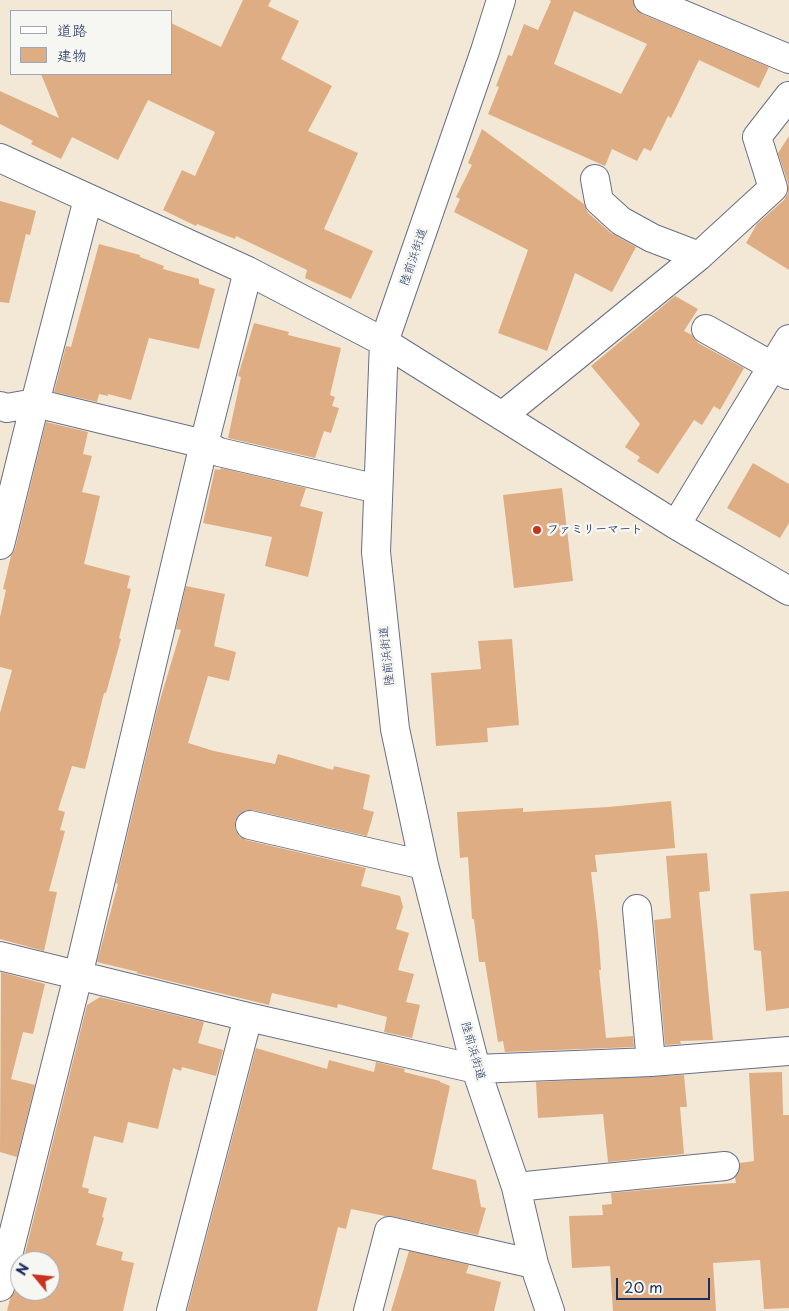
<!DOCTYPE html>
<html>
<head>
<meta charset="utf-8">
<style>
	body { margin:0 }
	#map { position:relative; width:789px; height:1311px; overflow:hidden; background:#f3e8d5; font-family:"Playpen Sans","Klee One",sans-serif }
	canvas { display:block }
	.legend { position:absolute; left:10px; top:10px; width:162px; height:65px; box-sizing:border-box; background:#f6f6f2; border:1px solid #9ea6b7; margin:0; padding:6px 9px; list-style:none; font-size:15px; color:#1b2f5e }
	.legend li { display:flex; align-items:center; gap:10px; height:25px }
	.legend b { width:25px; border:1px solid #9ea6b7 }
	.north { position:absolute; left:10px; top:1251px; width:50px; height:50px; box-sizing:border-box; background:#f6f6f2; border:1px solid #9ea6b7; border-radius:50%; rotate:298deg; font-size:14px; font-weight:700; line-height:20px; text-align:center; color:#1b2f5e }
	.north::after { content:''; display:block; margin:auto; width:18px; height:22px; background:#c8321e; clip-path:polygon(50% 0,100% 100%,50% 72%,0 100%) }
	.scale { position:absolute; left:616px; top:1278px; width:94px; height:22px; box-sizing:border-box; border:2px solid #1b2f5e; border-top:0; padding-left:6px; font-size:15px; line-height:18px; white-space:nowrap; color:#1b2f5e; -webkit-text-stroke:4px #f6f6f2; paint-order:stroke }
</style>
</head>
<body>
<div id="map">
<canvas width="789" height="1311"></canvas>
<ul class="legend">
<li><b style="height:6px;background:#fff"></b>道路</li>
<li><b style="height:14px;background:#dead83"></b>建物</li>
</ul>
<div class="north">N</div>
<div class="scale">20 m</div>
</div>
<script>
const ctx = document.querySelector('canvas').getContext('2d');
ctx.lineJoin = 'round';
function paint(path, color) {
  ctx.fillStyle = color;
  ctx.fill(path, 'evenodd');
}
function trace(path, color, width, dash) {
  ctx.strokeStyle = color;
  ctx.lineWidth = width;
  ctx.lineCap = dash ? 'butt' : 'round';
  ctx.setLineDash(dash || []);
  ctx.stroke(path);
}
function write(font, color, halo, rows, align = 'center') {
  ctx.font = font + ' "Playpen Sans","Klee One",sans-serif';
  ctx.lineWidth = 5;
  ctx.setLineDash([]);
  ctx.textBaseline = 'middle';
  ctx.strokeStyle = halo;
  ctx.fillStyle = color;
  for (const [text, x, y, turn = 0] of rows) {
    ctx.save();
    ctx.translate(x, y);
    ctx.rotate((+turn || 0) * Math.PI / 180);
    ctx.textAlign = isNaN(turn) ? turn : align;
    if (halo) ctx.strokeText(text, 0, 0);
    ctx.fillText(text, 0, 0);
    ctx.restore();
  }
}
paint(new Path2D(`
	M 243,0 L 271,0 L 268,6 L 299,21 L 281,59 L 332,86 L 308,131 L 358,153 L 324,229 L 373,251 L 351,299 L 305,278 L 307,270 L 236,236 L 235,239 L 197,224 L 196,226 L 163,210 L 182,170 L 195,176 L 215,132 L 148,100 L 118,160 L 72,137 L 61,159 L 31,144 L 33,141 L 0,124 L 0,91 L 59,118 L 41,74 L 171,74 L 171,23 L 221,47 Z
	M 549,0 L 633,0 L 635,9 L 642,14 L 769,67 L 759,88 L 699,60 L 671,118 L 668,116 L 651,151 L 644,148 L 637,161 L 612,149 L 605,166 L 488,114 L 499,87 L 496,86 L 508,55 L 512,56 L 524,24 L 538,30 L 551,1 ZM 574,11 L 647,44 L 621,94 L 554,64 Z
	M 482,129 L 584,204 L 588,213 L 611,233 L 636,247 L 612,292 L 575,273 L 547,351 L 498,333 L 528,250 L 454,212 L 460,199 L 456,197 L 472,165 L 468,163 Z
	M 789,136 L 789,270 L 746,243 L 757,224 L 784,200 L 788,193 L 788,183 L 778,153 Z
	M 0,201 L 36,211 L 30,235 L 26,234 L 9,303 L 0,302 Z
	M 99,244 L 140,255 L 140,257 L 164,266 L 163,269 L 199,279 L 199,284 L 215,289 L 199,349 L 149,338 L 131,400 L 108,394 L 108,396 L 99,394 L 97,402 L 54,392 L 66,346 L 71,347 Z
	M 675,296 L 698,309 L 684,331 L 692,335 L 698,343 L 744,368 L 720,410 L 714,406 L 702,425 L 694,420 L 658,474 L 637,461 L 640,457 L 625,447 L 640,424 L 591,366 Z
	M 254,323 L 289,332 L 288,335 L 341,348 L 330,395 L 335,397 L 332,406 L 339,408 L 331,433 L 324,431 L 315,458 L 228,438 L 241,377 L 238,376 Z
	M 46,422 L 88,432 L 83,454 L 92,456 L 82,492 L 100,496 L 84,564 L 130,576 L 127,588 L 131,589 L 119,638 L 121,639 L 106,693 L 104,693 L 85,769 L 72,766 L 58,810 L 65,812 L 60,830 L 65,831 L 49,891 L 57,892 L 44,951 L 0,939 L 0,713 L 12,670 L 0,667 L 0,617 L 6,590 L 3,589 L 11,556 L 15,549 Z
	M 753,463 L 789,484 L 789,523 L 780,538 L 727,508 Z
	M 221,468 L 306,488 L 300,506 L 323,512 L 308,577 L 265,566 L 272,537 L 203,523 L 215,469 L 220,470 Z
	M 562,488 L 573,581 L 514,588 L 503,495 Z
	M 186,586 L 225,594 L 214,646 L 236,652 L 229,681 L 208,676 L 188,743 L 214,751 L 275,764 L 278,754 L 333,770 L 334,766 L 370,775 L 363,809 L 374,812 L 367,836 L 253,810 L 246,810 L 239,814 L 235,821 L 235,829 L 239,836 L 246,840 L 366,868 L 361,886 L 400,896 L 403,907 L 396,929 L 409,933 L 398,970 L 414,974 L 406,1002 L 420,1005 L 412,1038 L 384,1032 L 387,1017 L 338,1004 L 337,1008 L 272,993 L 269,1005 L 136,973 L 138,972 L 97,962 L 118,884 L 116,883 L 157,710 L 181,630 L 176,629 Z
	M 512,639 L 519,725 L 487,728 L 488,742 L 436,746 L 431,673 L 481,669 L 478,641 Z
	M 671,801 L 675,848 L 595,855 L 597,872 L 591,872 L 598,931 L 601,970 L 599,970 L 606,1038 L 633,1036 L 634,1047 L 505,1052 L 503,1041 L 498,1042 L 485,962 L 479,962 L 474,919 L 472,919 L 468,857 L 460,858 L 457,812 L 523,808 L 523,812 L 608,807 Z
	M 707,853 L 710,891 L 699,892 L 713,1040 L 680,1041 L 681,1044 L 665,1045 L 654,920 L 671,918 L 666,856 Z
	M 789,891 L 789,1008 L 766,1011 L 761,951 L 754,950 L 750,894 Z
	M 1,972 L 45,984 L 33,1034 L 23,1032 L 11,1079 L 35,1085 L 17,1157 L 0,1152 Z
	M 100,997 L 204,1022 L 198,1043 L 223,1050 L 216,1076 L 182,1067 L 181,1071 L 173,1068 L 158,1129 L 128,1122 L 123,1143 L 94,1136 L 82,1187 L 89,1189 L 88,1193 L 107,1198 L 102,1217 L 104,1218 L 96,1245 L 123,1252 L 121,1260 L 134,1263 L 123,1311 L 7,1311 L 10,1299 L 15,1291 L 20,1271 L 20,1291 L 50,1291 L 50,1261 L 23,1261 L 87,1005 Z
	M 256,1048 L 327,1069 L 329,1060 L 374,1072 L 376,1062 L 405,1069 L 404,1072 L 440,1081 L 440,1082 L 450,1086 L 432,1169 L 476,1180 L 481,1207 L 486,1208 L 478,1235 L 392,1216 L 385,1216 L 351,1209 L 346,1229 L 338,1227 L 317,1311 L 187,1311 Z
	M 782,1072 L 783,1115 L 789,1115 L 789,1308 L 764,1309 L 760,1260 L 713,1263 L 716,1311 L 613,1311 L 610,1266 L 572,1268 L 569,1216 L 603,1215 L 602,1205 L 612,1204 L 611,1193 L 687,1186 L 736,1183 L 735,1177 L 739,1172 L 740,1163 L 754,1161 L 749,1073 Z
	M 684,1075 L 687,1107 L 680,1107 L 684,1154 L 608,1162 L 603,1114 L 538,1118 L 536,1082 Z
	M 409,1251 L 469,1265 L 466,1273 L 501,1282 L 494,1311 L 391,1311 Z`), '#dead83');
const minor = new Path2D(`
	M 501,0 L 485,51 L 384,342 L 376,552 L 395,729 L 424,865 L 476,1069 L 516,1187 L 534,1264 L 550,1311
	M 648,0 L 789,59
	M 0,158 L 248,271 L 384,342 L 676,525 L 789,591
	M 595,179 L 599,201 L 621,221 L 652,238 L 699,256
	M 706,329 L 788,375
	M 0,406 L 7,408 L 35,403 L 204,444 L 219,452 L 378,489
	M 502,416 L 699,256 L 773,188 L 757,137 L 789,96
	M 676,525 L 789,339
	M 0,545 L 35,403 L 88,199
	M 250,825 L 424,865
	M 637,909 L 651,1062
	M 0,956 L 248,1017 L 476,1069 L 651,1062 L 789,1051
	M 516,1187 L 725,1166
	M 0,1287 L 78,976 L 204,444 L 248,271
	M 171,1311 L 248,1017
	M 368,1311 L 389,1231 L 534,1264`);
trace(minor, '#677088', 30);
trace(minor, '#fff', 28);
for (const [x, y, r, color] of [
	[537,530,5,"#c8321e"]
]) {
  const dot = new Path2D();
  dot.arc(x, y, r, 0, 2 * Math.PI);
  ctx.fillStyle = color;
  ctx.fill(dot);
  trace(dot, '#f6f6f2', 2);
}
write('12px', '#1b2f5e', '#f6f6f2', [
	["陸前浜街道",414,257,-71],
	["陸前浜街道",387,656,-96],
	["陸前浜街道",473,1051,74]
]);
write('bold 12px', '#1b2f5e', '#f6f6f2', [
	["ファミリーマート",547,530]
], 'left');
</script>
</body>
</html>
